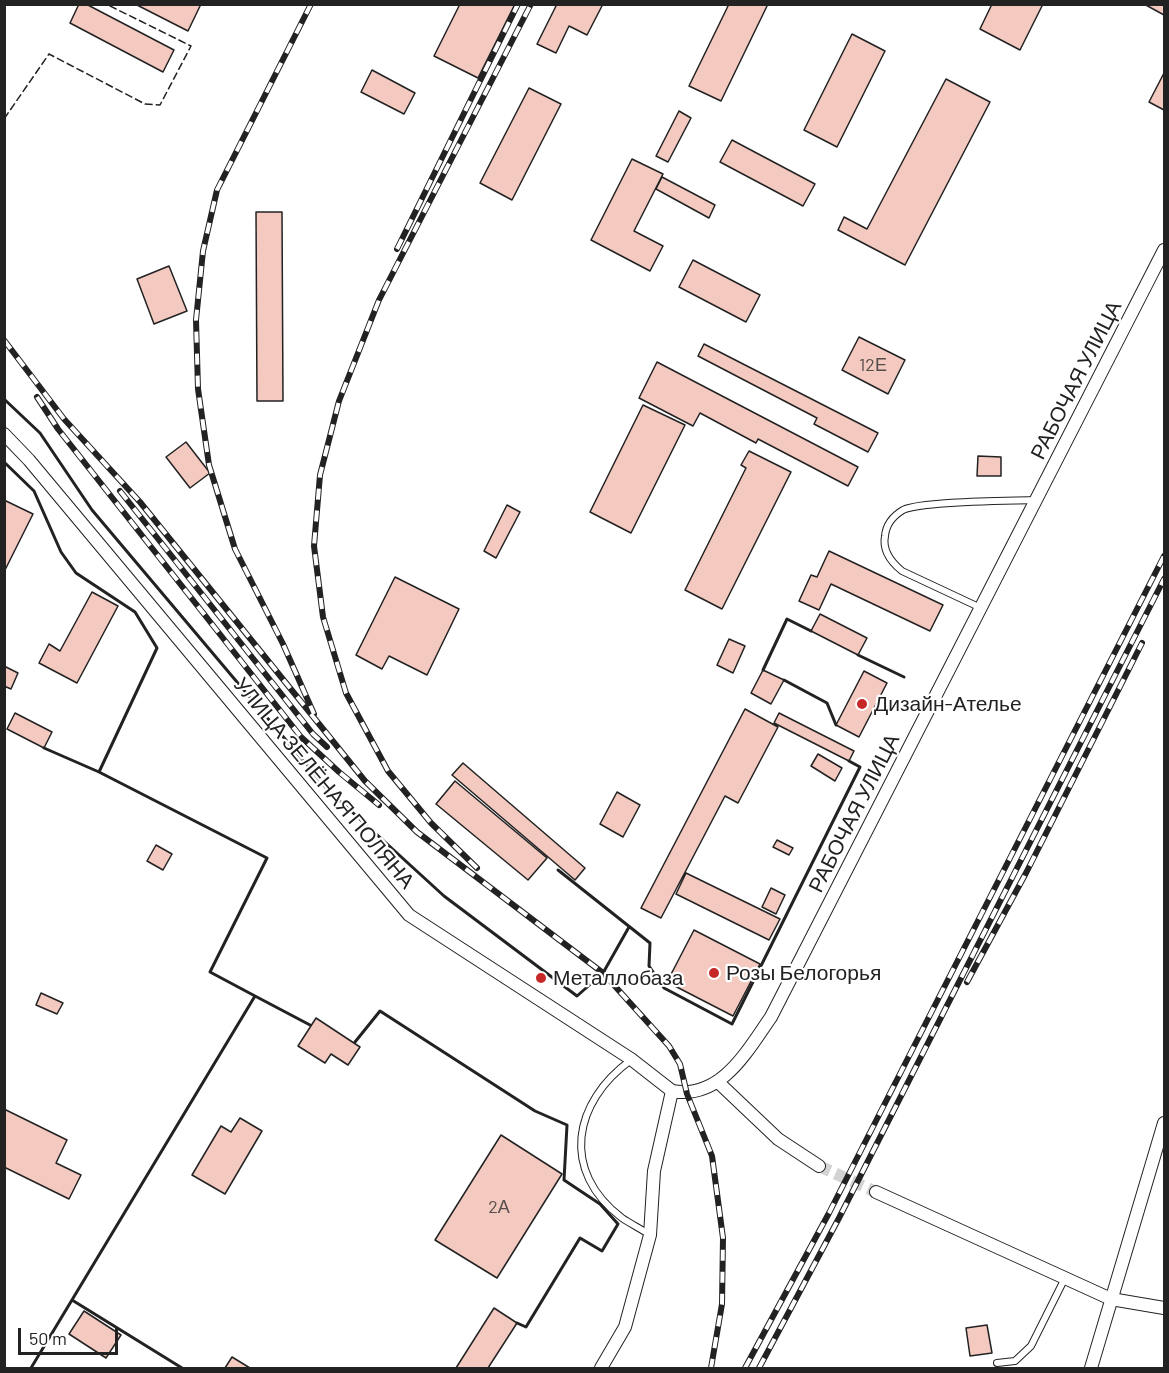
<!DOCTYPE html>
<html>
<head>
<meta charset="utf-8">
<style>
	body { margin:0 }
	#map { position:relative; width:1169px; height:1373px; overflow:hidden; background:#fff; font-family:Barlow,sans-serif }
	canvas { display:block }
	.frame { position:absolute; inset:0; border:6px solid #222; pointer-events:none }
	.scale { position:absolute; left:18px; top:1328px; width:100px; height:27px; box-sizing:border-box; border:3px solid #222; border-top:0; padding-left:8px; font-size:18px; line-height:21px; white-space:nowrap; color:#222; -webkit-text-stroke:4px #fff; paint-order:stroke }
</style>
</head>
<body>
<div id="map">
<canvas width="1169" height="1373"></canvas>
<div class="frame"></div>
<div class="scale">50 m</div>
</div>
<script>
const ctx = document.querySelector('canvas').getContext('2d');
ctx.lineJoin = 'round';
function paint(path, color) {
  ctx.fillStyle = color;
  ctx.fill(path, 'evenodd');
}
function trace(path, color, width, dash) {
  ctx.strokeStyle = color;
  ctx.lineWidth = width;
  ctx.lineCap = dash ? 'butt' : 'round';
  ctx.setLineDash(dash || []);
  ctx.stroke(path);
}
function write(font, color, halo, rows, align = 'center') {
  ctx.font = font + ' Barlow,sans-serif';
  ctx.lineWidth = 4.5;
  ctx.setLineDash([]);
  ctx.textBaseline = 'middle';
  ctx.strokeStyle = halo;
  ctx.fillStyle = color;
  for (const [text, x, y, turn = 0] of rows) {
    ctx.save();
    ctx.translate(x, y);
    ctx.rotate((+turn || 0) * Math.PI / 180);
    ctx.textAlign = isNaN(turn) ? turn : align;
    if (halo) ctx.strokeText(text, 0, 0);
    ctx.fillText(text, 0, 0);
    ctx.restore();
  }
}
const building = new Path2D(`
	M 79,4 L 86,4 L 174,50 L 163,72 L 70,23 Z
	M 135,4 L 201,4 L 188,31 Z
	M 460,4 L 515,4 L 478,78 L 434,56 Z
	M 557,4 L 603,4 L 587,35 L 569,26 L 556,53 L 537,44 Z
	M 729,4 L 768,4 L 721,101 L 689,86 Z
	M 992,4 L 1043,4 L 1020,50 L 980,29 Z
	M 1144,4 L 1164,4 L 1164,15 Z
	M 852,34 L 885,51 L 837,147 L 804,130 Z
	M 372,70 L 415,93 L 404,114 L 361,92 Z
	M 1164,73 L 1164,110 L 1149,102 Z
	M 946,79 L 990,102 L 905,265 L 838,230 L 844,217 L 867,229 Z
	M 529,88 L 561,104 L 512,200 L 480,183 Z
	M 679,111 L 691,118 L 668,162 L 656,156 Z
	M 732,140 L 815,184 L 803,206 L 720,162 Z
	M 632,159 L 663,174 L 634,231 L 663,246 L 650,271 L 591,240 Z
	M 662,177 L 715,205 L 709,218 L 656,189 Z
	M 256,212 L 282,212 L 283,401 L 257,401 Z
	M 693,260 L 760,295 L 746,322 L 679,287 Z
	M 169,266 L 187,311 L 154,324 L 137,279 Z
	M 859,337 L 905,360 L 888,394 L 842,370 Z
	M 704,344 L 878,433 L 868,452 L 814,424 L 817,418 L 698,356 Z
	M 657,362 L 858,467 L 848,486 L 758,439 L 756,443 L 700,413 L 693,426 L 639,398 Z
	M 643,405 L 685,425 L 631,533 L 590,512 Z
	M 186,442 L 210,473 L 190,488 L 166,457 Z
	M 749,451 L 791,472 L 722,609 L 685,590 L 746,468 L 741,465 Z
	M 978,456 L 1001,457 L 1001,476 L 977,476 Z
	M 4,500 L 33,514 L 4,572 Z
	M 507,505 L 520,512 L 496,558 L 484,551 Z
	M 829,551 L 943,605 L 930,631 L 831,584 L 819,610 L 799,601 L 811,575 L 817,577 Z
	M 395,577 L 459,609 L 427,675 L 389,656 L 382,669 L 356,655 Z
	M 92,592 L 118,606 L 77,683 L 39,663 L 49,644 L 60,651 Z
	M 820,614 L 867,638 L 858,655 L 811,631 Z
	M 729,639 L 745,646 L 733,673 L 717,665 Z
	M 4,666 L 18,673 L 11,689 L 4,686 Z
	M 763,670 L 784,680 L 771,704 L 751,693 Z
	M 864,671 L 887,683 L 859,737 L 836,725 Z
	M 745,709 L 778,727 L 738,803 L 725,796 L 661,918 L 641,908 Z
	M 15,713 L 52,732 L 44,748 L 7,729 Z
	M 779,713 L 854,751 L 849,761 L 774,723 Z
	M 818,754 L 842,768 L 835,781 L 811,766 Z
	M 463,763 L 585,868 L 575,880 L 452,775 Z
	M 455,781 L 547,858 L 528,880 L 436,804 Z
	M 617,792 L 640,805 L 623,837 L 600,824 Z
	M 777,840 L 793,848 L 789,855 L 773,847 Z
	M 156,845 L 172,854 L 163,870 L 147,861 Z
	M 686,873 L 780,919 L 769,940 L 676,894 Z
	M 771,888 L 785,895 L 776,914 L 762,907 Z
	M 694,930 L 760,964 L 733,1016 L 667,982 Z
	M 41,993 L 63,1003 L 57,1014 L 36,1005 Z
	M 316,1018 L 360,1047 L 348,1065 L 331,1054 L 325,1063 L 298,1046 Z
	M 4,1109 L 67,1140 L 56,1163 L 81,1175 L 69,1199 L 4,1167 Z
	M 240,1118 L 262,1131 L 225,1194 L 192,1175 L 221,1126 L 231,1132 Z
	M 501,1135 L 562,1174 L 497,1278 L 435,1240 Z
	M 494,1308 L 517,1323 L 488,1368 L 456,1368 Z
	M 84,1311 L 121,1335 L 106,1358 L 69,1334 Z
	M 987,1325 L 992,1353 L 970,1356 L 966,1328 Z
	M 232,1357 L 250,1368 L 225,1368 Z`);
paint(building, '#f3c9c0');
trace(building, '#222', 1.5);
trace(new Path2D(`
	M 819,1166 L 876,1192`), '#d3d3d3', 12, [12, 6]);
const service = new Path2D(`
	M 981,608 L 902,571 C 891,562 882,551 885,536 C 886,525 893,516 903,510 C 921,501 1010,501 1036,500
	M 631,1060 C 573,1102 560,1171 622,1218 C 631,1224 641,1229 650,1235
	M 997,1363 L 1015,1361 L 1031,1346 L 1064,1280`);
const minor = new Path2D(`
	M 4,434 L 29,460 L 409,915 L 631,1059 L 672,1091
	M 718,1082 L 778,1139 L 819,1166
	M 876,1192 L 1111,1299 L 1164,1308
	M 601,1368 L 625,1327 L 650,1235 L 654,1171 L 672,1091 C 721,1100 747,1051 771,1017 L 1164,250
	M 1091,1368 L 1164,1123`);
trace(service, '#222', 8);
trace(minor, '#222', 14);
trace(service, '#fff', 6);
trace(minor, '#fff', 12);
const rail = new Path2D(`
	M 311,4 L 217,190 L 203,251 L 196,320 L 198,389 L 209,465 L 235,549 L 283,644 L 314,714
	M 397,249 L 518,4
	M 4,340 L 64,419 L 140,502 L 365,781 L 417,832 L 603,973 L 669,1046 L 680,1064 L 687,1094 L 712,1156 L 723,1238 L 722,1304 L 711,1368
	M 37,397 L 58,429 L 301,737 L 339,772 L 379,805
	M 120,491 L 313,734 L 327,747
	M 477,868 L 431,823 L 388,771 L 346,693 L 323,617 L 314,546 L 320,475 L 339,401 L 379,300 L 531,4
	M 967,982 L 1026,873 L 1142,643
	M 745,1368 L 829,1213 L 1164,556
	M 759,1368 L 839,1218 L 1164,579`);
trace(rail, '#222', 6);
trace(rail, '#fff', 4, [11]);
trace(new Path2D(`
	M 4,119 L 49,54 L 145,104 L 160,105 L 191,46 L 106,4`), '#222', 1.5, [8, 3]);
trace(new Path2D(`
	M 4,399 L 40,433 L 92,510 L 328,790 L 444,896 L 577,996 L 603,973 L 629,927
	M 4,462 L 34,491 L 61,552 L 76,573 L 135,612 L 157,648 L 99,772
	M 858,655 L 904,677
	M 763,670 L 787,619 L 811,631
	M 784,680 L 827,703 L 836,725
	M 44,748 L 99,772 L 267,858 L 210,972 L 255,996
	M 558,870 L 650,943 L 649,966 L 664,988 L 732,1024 L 860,767 L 849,761
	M 355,1042 L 380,1011 L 535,1111 L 567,1125 L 564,1180 L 600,1204 L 618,1224 L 602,1251 L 580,1238 L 526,1327 L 517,1323
	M 72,1300 L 182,1368
	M 31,1368 L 255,996 L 310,1025`), '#222', 3);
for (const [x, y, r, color] of [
	[862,704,6,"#c62828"],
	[714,973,6,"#c62828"],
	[541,978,6,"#c62828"]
]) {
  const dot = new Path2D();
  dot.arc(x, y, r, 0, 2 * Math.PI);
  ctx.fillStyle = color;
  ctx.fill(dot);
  trace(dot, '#fff', 2);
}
write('18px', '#564c4a', null, [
	["12Е",873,365],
	["2А",499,1207]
]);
write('21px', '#222', '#fff', [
	["РАБОЧАЯ УЛИЦА",1076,380,-63],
	["УЛИЦА ЗЕЛЁНАЯ ПОЛЯНА",324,783,50],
	["РАБОЧАЯ УЛИЦА",854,813,-63]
]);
write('21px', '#222', '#fff', [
	["Дизайн-Ателье",874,704],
	["Розы Белогорья",726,973],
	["Металлобаза",553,978]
], 'left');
</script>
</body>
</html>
